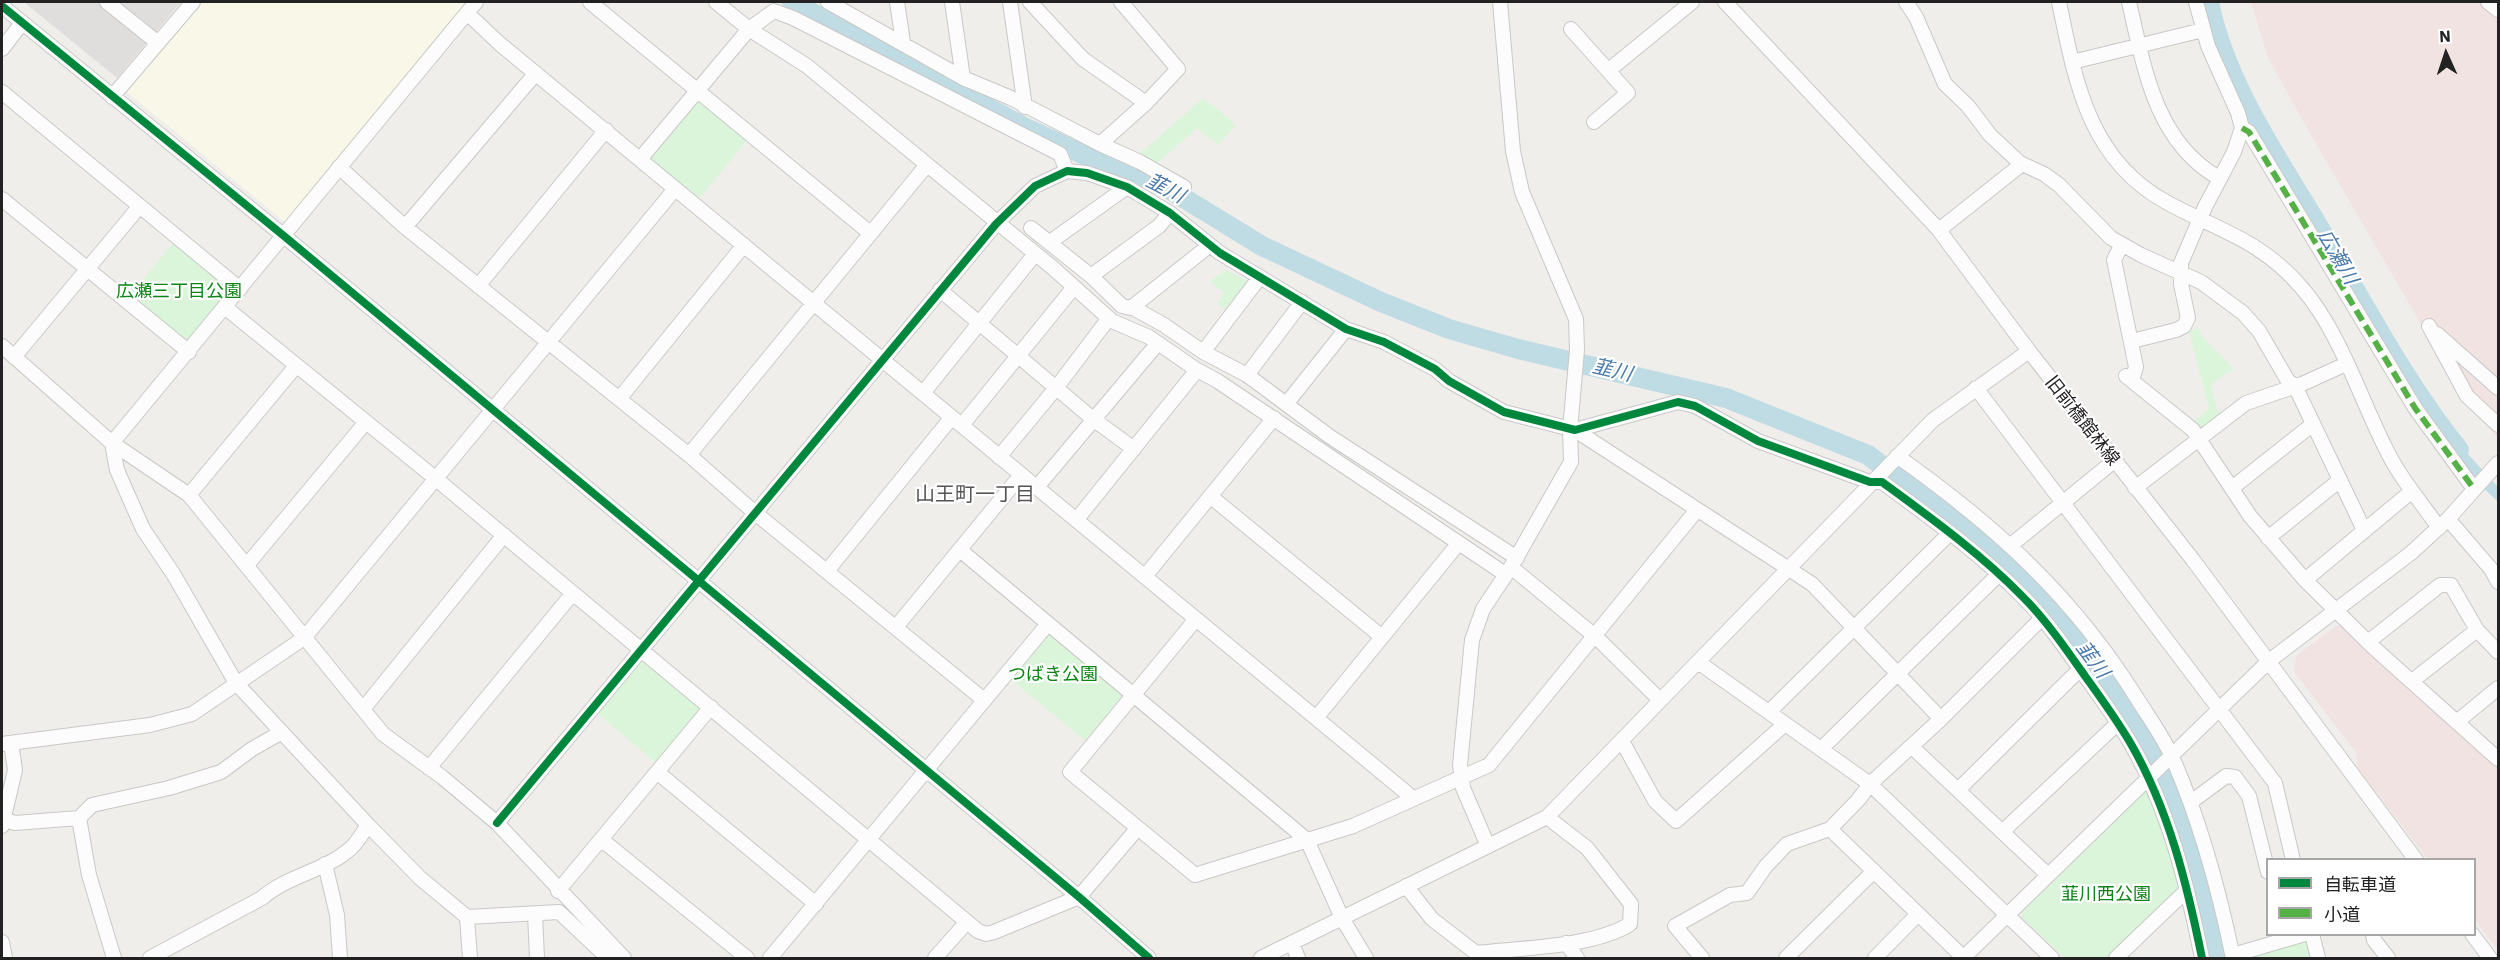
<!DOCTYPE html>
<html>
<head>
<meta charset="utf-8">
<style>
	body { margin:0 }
	#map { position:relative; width:2500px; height:960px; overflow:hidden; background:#f0eeeb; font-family:"IBM Plex Sans","Noto Sans JP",sans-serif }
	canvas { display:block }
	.frame { position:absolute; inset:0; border:3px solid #222; pointer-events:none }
	.legend { position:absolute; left:2266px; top:858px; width:210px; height:78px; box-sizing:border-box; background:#fff; border:2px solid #a7a7a7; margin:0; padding:8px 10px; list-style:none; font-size:18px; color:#222 }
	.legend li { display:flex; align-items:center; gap:12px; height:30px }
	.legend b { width:30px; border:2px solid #a7a7a7 }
	.north { position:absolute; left:2416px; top:24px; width:60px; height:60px; -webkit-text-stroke:4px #fff; paint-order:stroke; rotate:357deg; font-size:16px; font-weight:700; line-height:24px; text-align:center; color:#222 }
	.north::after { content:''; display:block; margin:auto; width:21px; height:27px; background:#222; clip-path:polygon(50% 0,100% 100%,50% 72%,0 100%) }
</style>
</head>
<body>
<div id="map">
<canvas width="2500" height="960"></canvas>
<div class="frame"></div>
<ul class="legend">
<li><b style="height:8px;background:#00873e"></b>自転車道</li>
<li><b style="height:8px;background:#55b145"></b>小道</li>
</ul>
<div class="north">N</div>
</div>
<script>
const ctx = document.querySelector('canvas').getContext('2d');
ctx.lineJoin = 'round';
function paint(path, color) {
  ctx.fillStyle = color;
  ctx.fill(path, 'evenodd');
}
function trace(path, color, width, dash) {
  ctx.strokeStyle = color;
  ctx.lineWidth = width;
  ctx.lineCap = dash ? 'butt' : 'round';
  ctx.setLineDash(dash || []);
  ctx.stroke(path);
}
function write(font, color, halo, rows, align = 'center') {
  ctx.font = font + ' "IBM Plex Sans","Noto Sans JP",sans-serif';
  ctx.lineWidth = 4.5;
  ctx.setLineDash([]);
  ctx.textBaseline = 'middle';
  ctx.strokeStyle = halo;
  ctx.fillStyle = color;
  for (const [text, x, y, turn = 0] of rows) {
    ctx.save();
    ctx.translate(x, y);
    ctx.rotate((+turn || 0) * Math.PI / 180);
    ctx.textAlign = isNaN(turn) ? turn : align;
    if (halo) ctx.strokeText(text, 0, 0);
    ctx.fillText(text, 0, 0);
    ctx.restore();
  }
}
paint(new Path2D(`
	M 24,2 L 181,2 L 117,78 Z`), '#dfdedc');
paint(new Path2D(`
	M 2251,2 L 2498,2 L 2498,438 L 2465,400 L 2308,130 L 2268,58 Z
	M 2336,626 L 2345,626 L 2498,765 L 2498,951 L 2475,920 L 2474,860 L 2428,859 L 2358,769 L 2356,752 L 2294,672 L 2296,656 Z`), '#f1e3e1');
paint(new Path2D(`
	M 201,2 L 468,2 L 285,222 L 127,92 Z`), '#f8f7e8');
paint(new Path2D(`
	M 1203,98 L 1232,121 L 1235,126 L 1218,145 L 1197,128 L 1155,165 L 1138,155 Z
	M 695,101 L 703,101 L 748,139 L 698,200 L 650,161 L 649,155 Z
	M 174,242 L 227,287 L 228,293 L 188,340 L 183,341 L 129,296 Z
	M 1226,270 L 1249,282 L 1228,312 L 1217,303 L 1224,293 L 1210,281 Z
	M 2198,328 L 2202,336 L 2234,369 L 2211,384 L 2217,411 L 2224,414 L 2206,428 L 2197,429 L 2192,423 L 2209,409 L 2189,331 Z
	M 1051,634 L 1122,694 L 1123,702 L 1088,743 L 1009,678 L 1046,635 Z
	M 645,660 L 699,705 L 701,712 L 657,764 L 597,713 L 640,661 Z
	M 2143,791 L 2150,793 L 2180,888 L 2110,958 L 2065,958 L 2022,917 L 2021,910 Z
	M 2306,940 L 2313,958 L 2241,958 Z`), '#daf5da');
paint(new Path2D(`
	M 2438,429 L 2446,430 L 2498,487 L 2498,502 L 2467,472 Z`), '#bfdbe3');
trace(new Path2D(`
	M 792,2 L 1024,127 L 1093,159 L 1169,189 L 1262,246 L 1381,302 L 1449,329 L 1518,349 L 1726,398 L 1868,455 L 2026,576 L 2052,604 L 2100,668 L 2130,713 L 2174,799 L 2198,871 L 2217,958
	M 2209,2 C 2226,86 2280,161 2323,234 C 2366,308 2406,384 2459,450`), '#bfdbe3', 20);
const minor = new Path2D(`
	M 107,2 L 158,43
	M 476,2 L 112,443 L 117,470 L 143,529 L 174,575 L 236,683 L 368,825 L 420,878 L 467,917 L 559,912 L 608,958
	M 590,2 L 870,233
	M 716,2 L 749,29 L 807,66 L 1053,268 L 1112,321 L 1149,337 L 1197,370 L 1216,380 L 1505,574
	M 828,2 L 963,78 L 1011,98 L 1100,144 L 1146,103 L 1178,69 L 1121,2
	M 897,2 L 903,42
	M 952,2 L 963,78
	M 1010,2 L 1025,107
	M 1030,2 L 1083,59 L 1146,103
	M 1725,2 L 1938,229 L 2029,351 L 2193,560 L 2416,860
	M 1906,2 L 1916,17 L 1945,84 L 1968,106 L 1990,135 L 2020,163 L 2044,174 L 2059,185 L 2111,238 L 2141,255 L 2201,282 L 2243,313 L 2259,331 L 2288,381 L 2295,386 L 2364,530
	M 2059,2 C 2075,80 2088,159 2166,202 C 2219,231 2260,239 2302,288 C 2340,332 2360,398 2386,449 C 2400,478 2421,502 2439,528
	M 2129,2 C 2144,67 2155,142 2219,178
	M 2488,2 L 2498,10
	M 2,6 L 284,236 L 1079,897 L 1149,958
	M 467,13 L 500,44 L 1414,799
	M 1571,29 L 1628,93 L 1594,122
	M 2,49 L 22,23
	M 2072,62 L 2203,30
	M 1609,70 L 1692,2
	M 2,92 L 240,289
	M 112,97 L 193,2
	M 2242,128 L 2249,132 L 2415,408 L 2474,489
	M 1100,144 L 1140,162 L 1184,187
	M 641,158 L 749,29 L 774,11 L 793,18 L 1060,154 L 1067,171
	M 339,167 L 405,227 L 689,455 L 754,512 L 984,700
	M 2,199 L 189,352
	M 405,227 L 536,73
	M 1031,228 L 1091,276 L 1122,306 L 1135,309 L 1164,325 L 1203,352 L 1247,375 L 1329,436 L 1517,558
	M 1939,230 L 2022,164
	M 1050,242 L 1127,187
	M 2122,244 L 2114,260 L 2136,367 L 2132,380
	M 1091,276 L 1159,226 L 1170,213
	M 478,286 L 606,130
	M 940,290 L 1093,419 L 1134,449
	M 226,308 L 435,478 L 978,931 L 986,934 L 994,932 L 1079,897 L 1137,829
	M 1131,308 L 1210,245
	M 2429,326 L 2467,396 L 2498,425
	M 2437,334 L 2498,388
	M 2132,341 L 2176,330 L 2184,326 L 2188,318 L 2181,284 L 2181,263 L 2205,207 L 2234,152 L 2242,128 L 2238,113 L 2208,46 L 2196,2
	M 2,346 L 112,443 L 189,495 L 383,734 L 442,777 L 497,823 L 624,958
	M 1203,352 L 1260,277
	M 14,357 L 139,207
	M 1247,375 L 1302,302
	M 2126,376 L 2193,430 L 2250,516 L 2305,580 L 2373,647 L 2498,759
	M 1976,388 L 2275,783 L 2293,860
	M 923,393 L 1035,254
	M 619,399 L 744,245
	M 1287,403 L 1346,329
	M 962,425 L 1074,287
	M 1575,430 L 1812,584 L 1941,719
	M 689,455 L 926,166
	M 1897,456 C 1996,526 2074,597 2138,700 C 2150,719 2164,738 2173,759 C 2201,823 2219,890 2233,958
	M 999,457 L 1056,388 L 1109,318
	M 1037,487 L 1158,343
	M 2135,488 L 2246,403 L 2302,384 L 2346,364
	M 2232,488 L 2313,424
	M 189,495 L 296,366
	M 1210,496 L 1382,637
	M 1077,519 L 1197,370
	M 2448,519 L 2491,569 L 2498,582
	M 2268,538 L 2340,480
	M 2011,545 L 2114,461
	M 960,550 L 1307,840 L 1342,918 L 1366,958
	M 247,565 L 366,422
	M 1511,567 L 1596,637 L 1660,700
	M 827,571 L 952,417
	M 1146,575 L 1274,418
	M 2305,580 L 2412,491
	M 1196,619 L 1070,772 L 1195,875 L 1353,826 L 1489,765 L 1696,511
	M 896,627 L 1021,475
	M 2368,642 L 2440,585 L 2451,585 L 2477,630 L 2498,652
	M 1698,662 L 1870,784 L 2052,958
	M 2412,681 L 2477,630
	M 363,709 L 504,535
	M 1769,712 L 1950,533
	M 1316,718 L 1458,544
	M 2458,721 L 2498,688
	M 1622,741 L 1655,801 L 1676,821 L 1785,724
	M 2,744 L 150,725 L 192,714 L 304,638 L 675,189
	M 1911,746 L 2048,875
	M 1821,749 L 1999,574
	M 429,768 L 573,593
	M 657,772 L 816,904
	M 1958,790 L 2080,669
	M 2191,802 L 2226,776 L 2235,777 L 2249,796 L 2268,872
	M 79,818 L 89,875 L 114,958
	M 2,819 L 15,823 L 79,818 L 92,805 L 169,788 L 221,772 L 252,749 L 282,732
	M 497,823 L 996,224 L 1035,186 L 1067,171 L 1087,173 L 1127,187 L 1170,213 L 1220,253 L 1346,329 L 1384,342 L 1435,369 L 1449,381 L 1504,412 L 1575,430 L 1678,402 L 1695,406 L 1758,441 L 1870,482 L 1882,482 C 1931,518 1981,554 2023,597 C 2046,620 2066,649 2085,676 C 2101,698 2117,720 2131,744 C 2169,810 2187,884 2202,958
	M 2,826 L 15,770 L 11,743
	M 1830,829 L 1964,958
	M 2002,832 L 2118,723
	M 602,840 L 747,958
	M 1488,846 L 1463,788 L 1460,765 L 1472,640 L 1483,609 L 1511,567 L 1571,462 L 1570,430 L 1577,350 L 1576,319 L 1522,192 L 1513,151 L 1500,2
	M 325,864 L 337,915 L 340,958
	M 1406,886 L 1432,919 L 1476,953 C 1519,948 1594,947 1630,924 L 1631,904 L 1587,848 L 1547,817
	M 558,891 L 711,707
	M 535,914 L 537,958
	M 467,917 L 470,958
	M 2312,934 L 2318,958
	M 2373,934 L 2374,940 L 2388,958
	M 2472,934 L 2490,958
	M 2,942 L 5,958
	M 1292,943 L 1298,958
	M 1566,943 L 1577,958
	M 2233,955 L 2305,934
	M 150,958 L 262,898 C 288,875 326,871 351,848 C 358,842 363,832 368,825
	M 770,958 L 1047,625
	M 935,958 L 966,923
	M 1261,958 L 1547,817 L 1933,420 L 2029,351
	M 1702,958 L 1675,926 L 1730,895 L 1747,893 L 1766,866 L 1787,844 L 1830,829 L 1859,799 L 1870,784 L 1941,719 L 2041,619
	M 1786,958 L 1874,871
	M 1875,958 L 1918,914
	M 1963,958 L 2269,661 L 2411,553 L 2448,519 L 2498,463
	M 2116,958 L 2187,890`);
trace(minor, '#c9c8c7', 16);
trace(minor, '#fdfcfc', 14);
trace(new Path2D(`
	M 2242,128 L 2249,132 L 2415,408 L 2474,489`), '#55b145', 6, [12, 6]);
trace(new Path2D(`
	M 2,6 L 284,236 L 1079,897 L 1149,958
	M 497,823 L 996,224 L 1035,186 L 1067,171 L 1087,173 L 1127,187 L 1170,213 L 1220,253 L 1346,329 L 1384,342 L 1435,369 L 1449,381 L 1504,412 L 1575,430 L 1678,402 L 1695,406 L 1758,441 L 1870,482 L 1882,482 C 1931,518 1981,554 2023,597 C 2046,620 2066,649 2085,676 C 2101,698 2117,720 2131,744 C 2169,810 2187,884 2202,958`), '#00873e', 8);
write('18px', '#0c8416', '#fff', [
	["広瀬三丁目公園",179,292],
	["つばき公園",1053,675],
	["韮川西公園",2106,895]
]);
write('18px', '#222', '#fff', [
	["旧前橋館林線",2082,421,52]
]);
write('italic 20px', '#4a7aab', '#fff', [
	["韮川",1165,189,27],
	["広瀬川",2337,257,60],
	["韮川",1612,371,13],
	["韮川",2092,660,53]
]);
write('20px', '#555', '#fff', [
	["山王町一丁目",975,495]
]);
</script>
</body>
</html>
